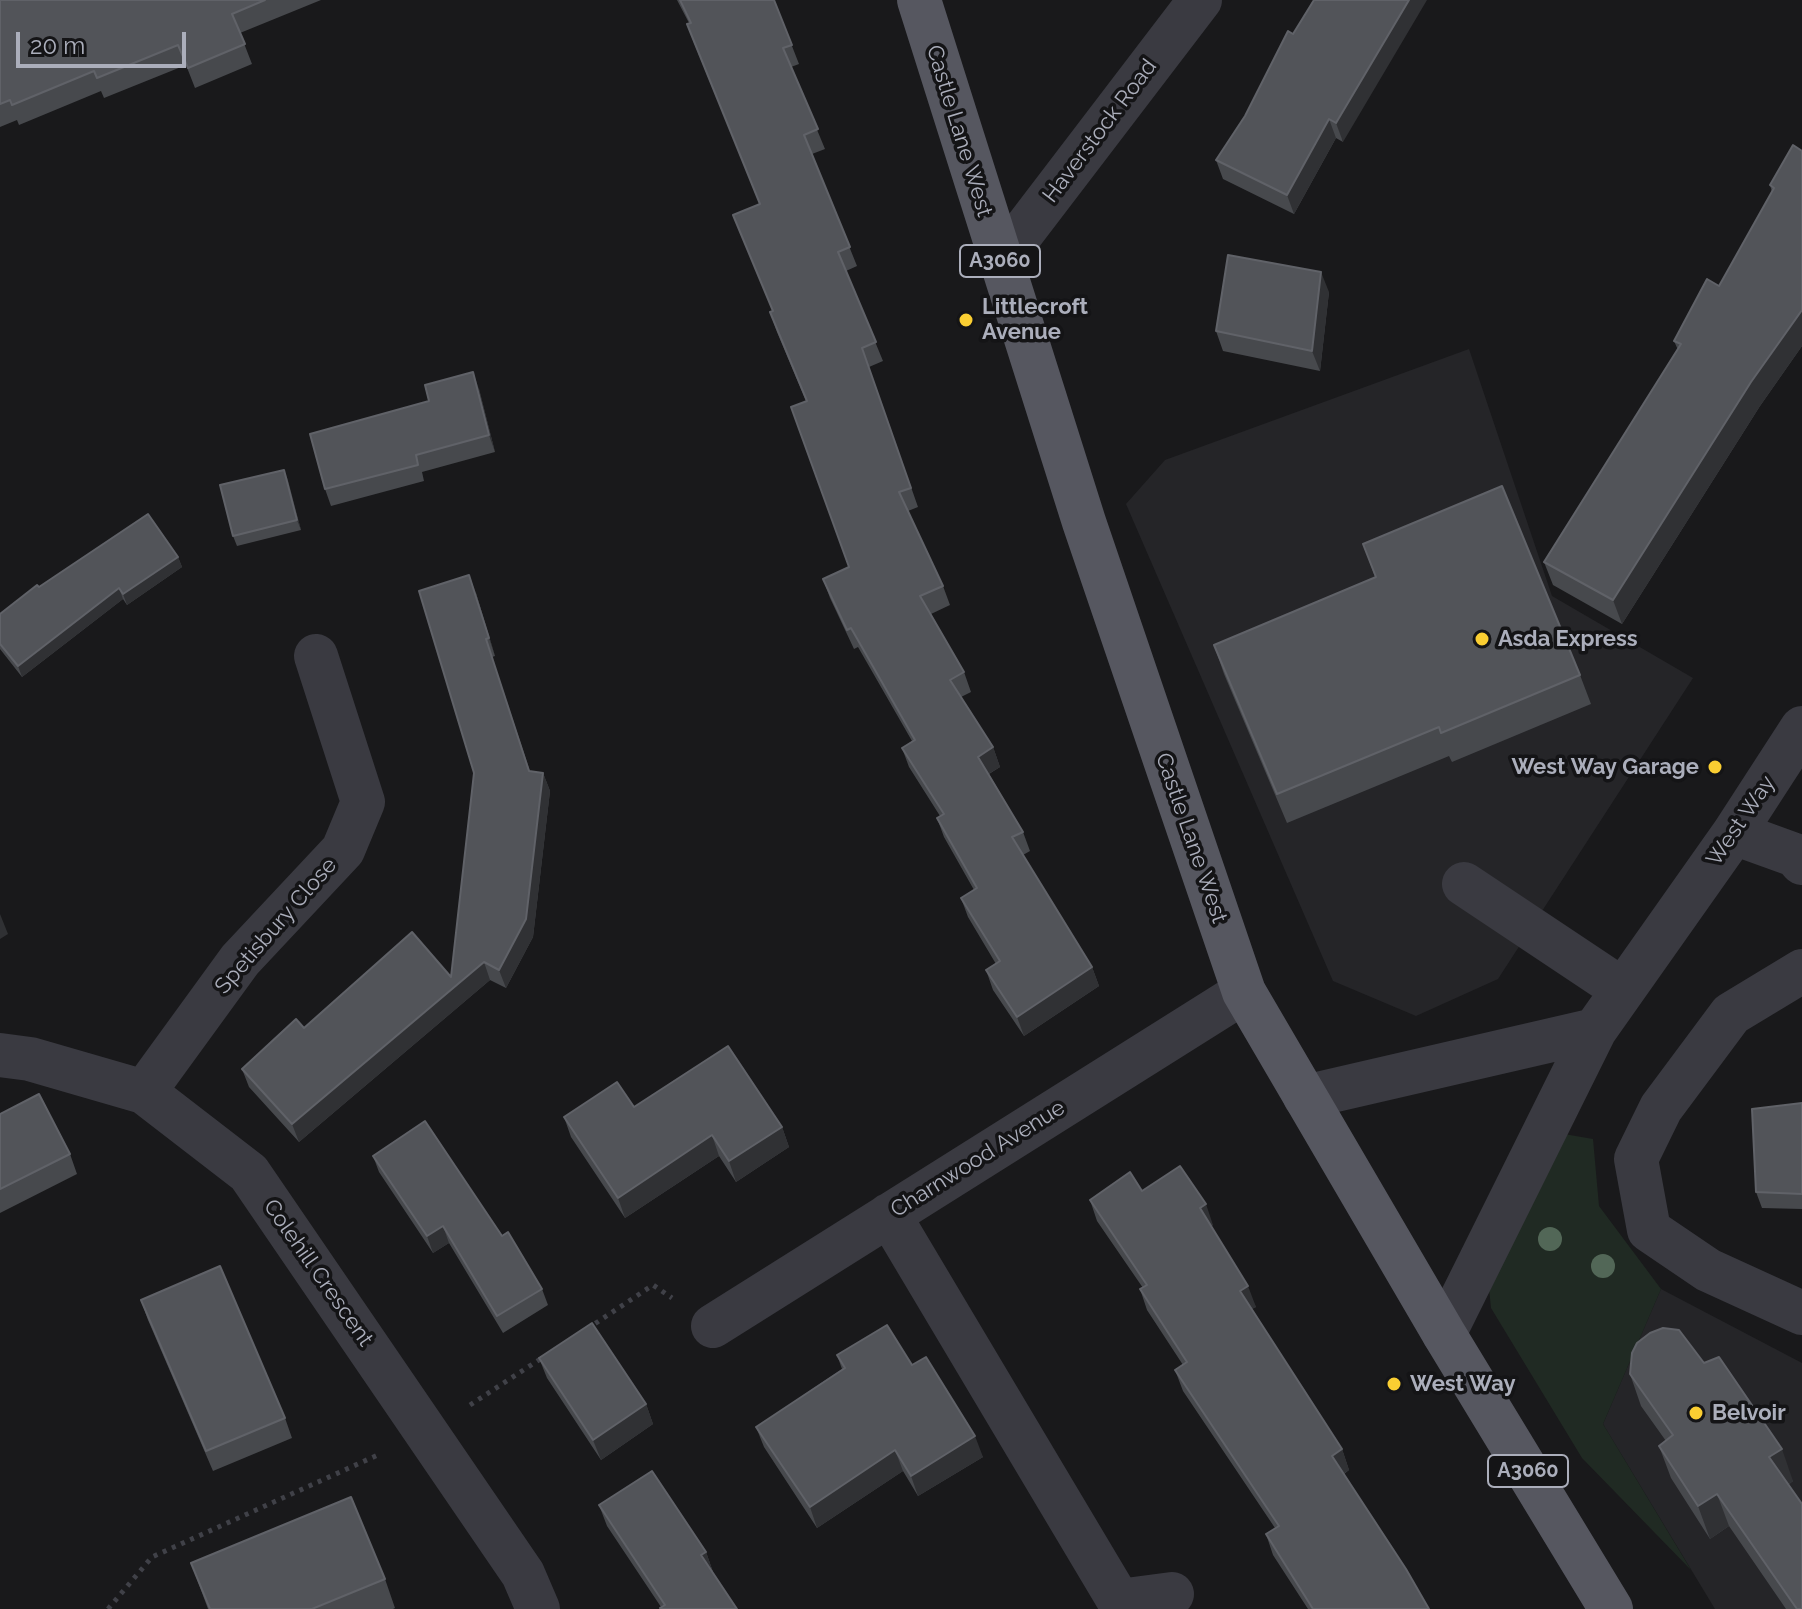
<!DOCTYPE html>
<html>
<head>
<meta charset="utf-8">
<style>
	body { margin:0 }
	#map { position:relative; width:1802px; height:1609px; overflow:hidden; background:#19191b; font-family:Raleway,sans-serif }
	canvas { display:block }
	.scale { position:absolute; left:16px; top:32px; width:170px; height:36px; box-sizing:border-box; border:4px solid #abaebb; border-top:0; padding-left:10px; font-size:24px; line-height:28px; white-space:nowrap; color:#abaebb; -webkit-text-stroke:6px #141416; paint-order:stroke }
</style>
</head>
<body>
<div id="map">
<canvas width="1802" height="1609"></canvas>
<div class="scale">20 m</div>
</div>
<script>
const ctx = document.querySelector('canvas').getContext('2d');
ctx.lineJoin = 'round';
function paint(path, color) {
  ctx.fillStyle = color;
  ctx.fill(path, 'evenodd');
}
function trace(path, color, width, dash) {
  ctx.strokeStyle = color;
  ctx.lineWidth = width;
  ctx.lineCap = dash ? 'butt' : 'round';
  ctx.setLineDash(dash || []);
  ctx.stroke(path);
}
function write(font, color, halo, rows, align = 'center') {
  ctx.font = font + ' Raleway,sans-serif';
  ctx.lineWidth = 7;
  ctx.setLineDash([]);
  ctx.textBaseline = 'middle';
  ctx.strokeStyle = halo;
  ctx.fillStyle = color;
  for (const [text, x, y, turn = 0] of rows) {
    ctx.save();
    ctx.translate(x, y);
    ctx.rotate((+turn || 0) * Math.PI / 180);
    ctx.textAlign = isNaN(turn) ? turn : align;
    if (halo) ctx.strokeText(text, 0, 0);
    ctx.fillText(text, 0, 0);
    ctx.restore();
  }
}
paint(new Path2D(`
	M 1469,349 L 1552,596 L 1693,678 L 1498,979 L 1416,1016 L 1333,981 L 1126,504 L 1165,460 Z
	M 1661,1289 L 1802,1363 L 1802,1609 L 1715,1609 L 1603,1424 Z`), '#252528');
paint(new Path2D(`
	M 1564,1134 L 1593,1139 L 1599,1206 L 1661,1289 L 1603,1424 L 1691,1570 L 1582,1458 L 1491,1308 L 1487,1268 Z`), '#202a23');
trace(new Path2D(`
	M 587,1329 L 653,1285 L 672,1298
	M 470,1405 L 545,1356
	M 108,1609 L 152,1557 L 380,1454`), '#404148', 5, [4, 6]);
trace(new Path2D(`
	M 1000,262 L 1200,0
	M 1734,833 L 1795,855 L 1802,863
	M 1464,884 L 1623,990
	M 1802,971 L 1731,1014 L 1661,1108 L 1636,1159 L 1649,1230 L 1708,1270 L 1802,1313
	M 0,1055 L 30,1059 L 144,1092 L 249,1173 L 523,1574 L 538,1609
	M 144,1092 L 240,960 L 343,850 L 363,802 L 316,656
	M 1305,1097 L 1595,1030
	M 889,1215 L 1119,1601 L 1172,1594
	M 713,1326 L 1244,992
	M 1444,1334 L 1595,1030 L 1734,833 L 1802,728`), '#3a3a41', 44);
trace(new Path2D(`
	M 919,0 L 1084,522 L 1244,992 L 1444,1334 L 1611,1609`), '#565760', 44);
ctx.fillStyle = '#526757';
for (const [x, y] of [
	[1550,1239],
	[1603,1266]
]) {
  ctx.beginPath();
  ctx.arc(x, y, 12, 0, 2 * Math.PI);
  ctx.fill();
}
paint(new Path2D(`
	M 0,0 L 321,0 L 240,33 L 252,64 L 195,88 L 186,65 L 104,98 L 101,91 L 19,125 L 17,120 L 0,127 Z
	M 677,0 L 774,0 L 799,64 L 791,67 L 825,149 L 812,154 L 857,266 L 846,271 L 883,361 L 869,367 L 918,507 L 908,511 L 943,586 L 950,605 L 931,614 L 964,672 L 971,692 L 961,697 L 993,747 L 1000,767 L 989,774 L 1023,832 L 1030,851 L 1023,855 L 1092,967 L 1099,986 L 1024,1036 L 993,990 L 986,970 L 996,964 L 968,917 L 961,898 L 974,890 L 944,837 L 937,818 L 940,816 L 909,767 L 902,748 L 912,741 L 858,647 L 854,649 L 830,598 L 823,579 L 849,567 L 806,401 L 777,332 L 770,312 L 773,311 L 733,215 L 760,204 L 694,43 L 687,24 L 689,23 Z
	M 1314,0 L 1343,142 L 1336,138 L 1294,214 L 1223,179 L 1216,160 L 1245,116 Z
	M 1802,151 L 1802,346 L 1760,406 L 1622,624 L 1553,585 L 1544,562 L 1678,350 L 1674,341 L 1719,286 L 1772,192 L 1770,185 Z
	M 1329,292 L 1320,371 L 1223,351 L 1216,331 Z
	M 479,389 L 495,452 L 422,472 L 424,481 L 331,506 L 325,489 Z
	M 284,470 L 301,530 L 237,546 L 233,536 Z
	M 1363,544 L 1580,675 L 1591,704 L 1452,762 L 1449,756 L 1287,823 L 1224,674 L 1214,645 L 1375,577 Z
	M 178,557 L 182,567 L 127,605 L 123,599 L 22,677 L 0,649 L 0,614 L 39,587 Z
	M 476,593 L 495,656 L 492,657 L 530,771 L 543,773 L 550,791 L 533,937 L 506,988 L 490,980 L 299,1142 L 249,1087 L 242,1069 L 304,1028 L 451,977 L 474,773 Z
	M 1802,1103 L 1802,1209 L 1762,1208 L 1756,1192 Z
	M 634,1107 L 782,1127 L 789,1147 L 736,1182 L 719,1156 L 625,1218 L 571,1137 L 564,1117 Z
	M 0,1114 L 70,1154 L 77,1174 L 0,1213 Z
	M 373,1156 L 502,1236 L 542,1289 L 548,1305 L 503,1333 L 449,1243 L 433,1253 L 379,1172 Z
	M 1142,1191 L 1213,1225 L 1211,1226 L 1256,1307 L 1251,1309 L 1342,1449 L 1349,1470 L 1344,1474 L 1429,1609 L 1308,1609 L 1273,1555 L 1266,1534 L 1275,1528 L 1183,1391 L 1175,1370 L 1183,1365 L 1147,1310 L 1140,1289 L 1143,1288 L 1097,1221 L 1090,1200 Z
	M 141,1300 L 285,1418 L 292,1438 L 213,1471 L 148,1320 Z
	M 837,1355 L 912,1365 L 983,1457 L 918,1496 L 903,1471 L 817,1528 L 764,1447 L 756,1427 L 842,1369 Z
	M 539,1358 L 646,1404 L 653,1424 L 601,1460 L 547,1378 Z
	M 1704,1363 L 1793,1481 L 1788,1485 L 1802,1609 L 1786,1609 L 1729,1526 L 1710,1539 L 1671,1478 L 1659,1446 L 1666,1441 L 1641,1406 L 1630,1374 Z
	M 599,1505 L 706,1552 L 713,1572 L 661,1607 L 607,1526 Z
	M 191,1563 L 385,1579 L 395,1608 L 393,1609 L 208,1609 Z`), '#47494d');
paint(new Path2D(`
	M 1409,0 L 1427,0 L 1343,142 L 1336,123 Z
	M 1329,119 L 1336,138 L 1294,214 L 1287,195 Z
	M 1321,272 L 1329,292 L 1320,371 L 1312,351 Z
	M 1802,310 L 1802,346 L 1760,406 L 1622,624 L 1613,600 L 1751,382 Z
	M 473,372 L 479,389 L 495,452 L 489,435 Z
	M 284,470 L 288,480 L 301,530 L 297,520 Z
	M 178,557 L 182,567 L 127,605 L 123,594 Z
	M 469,575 L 476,593 L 495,656 L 489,638 Z
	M 119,588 L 123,599 L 22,677 L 18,666 Z
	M 993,747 L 1000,767 L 985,776 L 978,757 Z
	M 543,773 L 550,791 L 533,937 L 506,988 L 499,970 Z
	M 0,914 L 8,934 L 0,939 Z
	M 484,962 L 490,980 L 299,1142 L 292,1124 Z
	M 1092,967 L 1099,986 L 1024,1036 L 1017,1017 Z
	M 782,1127 L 789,1147 L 736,1182 L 729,1161 Z
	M 712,1135 L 719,1156 L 625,1218 L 618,1198 Z
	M 1206,1204 L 1213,1225 L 1208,1229 L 1200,1208 Z
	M 443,1226 L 449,1243 L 433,1253 L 427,1236 Z
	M 1248,1286 L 1256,1307 L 1247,1312 L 1240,1291 Z
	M 646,1404 L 653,1424 L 601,1460 L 593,1440 Z
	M 975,1436 L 983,1457 L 918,1496 L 911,1476 Z
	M 1342,1449 L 1349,1470 L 1340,1476 L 1332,1456 Z
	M 1782,1449 L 1793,1481 L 1781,1490 L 1769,1457 Z
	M 895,1450 L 903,1471 L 817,1528 L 810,1507 Z
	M 1717,1494 L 1729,1526 L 1710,1539 L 1698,1506 Z
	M 706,1552 L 713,1572 L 708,1575 L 701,1555 Z`), '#303134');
const building = new Path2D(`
	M 0,0 L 265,0 L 232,14 L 245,44 L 188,68 L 178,45 L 97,78 L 94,71 L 12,105 L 10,100 L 0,104 Z
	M 680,0 L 774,0 L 792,45 L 783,48 L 818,129 L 804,135 L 850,247 L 838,252 L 876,342 L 862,348 L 911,488 L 899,492 L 943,586 L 920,596 L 964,672 L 950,680 L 993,747 L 978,757 L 1023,832 L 1012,837 L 1092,967 L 1017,1017 L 986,970 L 1000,961 L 961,898 L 977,888 L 937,818 L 944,814 L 902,748 L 915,740 L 851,628 L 847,630 L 823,579 L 849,567 L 791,407 L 807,401 L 770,312 L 773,311 L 733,215 L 760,204 L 687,24 L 691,23 Z
	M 1314,0 L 1409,0 L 1336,123 L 1329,119 L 1287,195 L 1216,160 L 1245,116 L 1288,31 L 1293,34 Z
	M 1793,145 L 1802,151 L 1802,310 L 1751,382 L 1613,600 L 1544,562 L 1681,344 L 1674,341 L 1707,279 L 1719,286 L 1774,188 L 1770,185 Z
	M 1228,255 L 1321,272 L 1312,351 L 1216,331 Z
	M 473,372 L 489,435 L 416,455 L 418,465 L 325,489 L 310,434 L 429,401 L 425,385 Z
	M 284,470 L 297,520 L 233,536 L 220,485 Z
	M 1502,486 L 1580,675 L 1441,733 L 1439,727 L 1277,794 L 1214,645 L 1376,577 L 1363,544 Z
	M 148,514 L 178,557 L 123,594 L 119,588 L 18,666 L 0,644 L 0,614 L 37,585 L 39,587 Z
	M 469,575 L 489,638 L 486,639 L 529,771 L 543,773 L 526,919 L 499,970 L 484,962 L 292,1124 L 242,1069 L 296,1019 L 304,1028 L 412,932 L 451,977 L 474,773 L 419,591 Z
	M 728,1046 L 782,1127 L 729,1161 L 712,1135 L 618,1198 L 564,1117 L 617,1082 L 634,1107 Z
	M 39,1094 L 70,1154 L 0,1189 L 0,1114 Z
	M 1802,1103 L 1802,1194 L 1756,1192 L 1752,1109 Z
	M 425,1121 L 502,1236 L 508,1232 L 542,1289 L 497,1316 L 443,1226 L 427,1236 L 373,1156 Z
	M 1180,1166 L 1206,1204 L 1200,1208 L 1248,1286 L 1240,1291 L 1342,1449 L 1332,1456 L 1406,1569 L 1429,1609 L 1313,1609 L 1266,1534 L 1279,1526 L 1175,1370 L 1187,1362 L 1140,1289 L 1147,1285 L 1090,1200 L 1130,1172 L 1142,1191 Z
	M 220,1266 L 285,1418 L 206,1451 L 141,1300 Z
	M 592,1323 L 646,1404 L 593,1440 L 539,1358 Z
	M 887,1325 L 912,1365 L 926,1357 L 975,1436 L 911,1476 L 895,1450 L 810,1507 L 756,1427 L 845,1368 L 837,1355 Z
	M 1663,1328 L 1679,1330 L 1704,1363 L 1719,1357 L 1782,1449 L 1769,1457 L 1802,1504 L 1802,1609 L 1797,1609 L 1717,1494 L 1698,1506 L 1659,1446 L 1673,1435 L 1630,1374 L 1632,1353 L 1637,1343 L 1650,1333 Z
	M 652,1471 L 706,1552 L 701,1555 L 737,1609 L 661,1609 L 660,1608 L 665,1605 L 599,1505 Z
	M 351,1497 L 385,1579 L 312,1609 L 210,1609 L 191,1563 Z`);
paint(building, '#525459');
trace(building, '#606268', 2);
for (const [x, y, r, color] of [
	[966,320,8,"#face32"],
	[1482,639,8,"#face32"],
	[1715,767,8,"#face32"],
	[1394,1384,8,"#face32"],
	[1696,1413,8,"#face32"]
]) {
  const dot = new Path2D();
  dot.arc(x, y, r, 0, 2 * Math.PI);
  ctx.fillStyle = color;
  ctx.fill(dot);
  trace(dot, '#141416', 3);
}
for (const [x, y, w] of [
	[1000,261,80],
	[1528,1471,80]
]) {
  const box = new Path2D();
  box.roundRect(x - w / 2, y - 16, w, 32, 6);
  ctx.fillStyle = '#141416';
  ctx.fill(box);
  trace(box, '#abaebb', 2);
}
write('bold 20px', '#abaebb', null, [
	["A3060",1000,261],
	["A3060",1528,1471]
]);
write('22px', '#abaebb', '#141416', [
	["Castle Lane West",959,131,73],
	["Haverstock Road",1100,131,-53],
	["West Way",1741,821,-56],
	["Castle Lane West",1191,838,71],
	["Spetisbury Close",276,926,-49],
	["Charnwood Avenue",978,1159,-32],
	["Colehill Crescent",318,1273,55]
]);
write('bold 22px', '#abaebb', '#141416', [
	["Littlecroft",982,307],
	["Avenue",982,332],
	["Asda Express",1498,639],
	["West Way Garage",1699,767,"right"],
	["West Way",1410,1384],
	["Belvoir",1712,1413]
], 'left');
</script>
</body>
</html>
